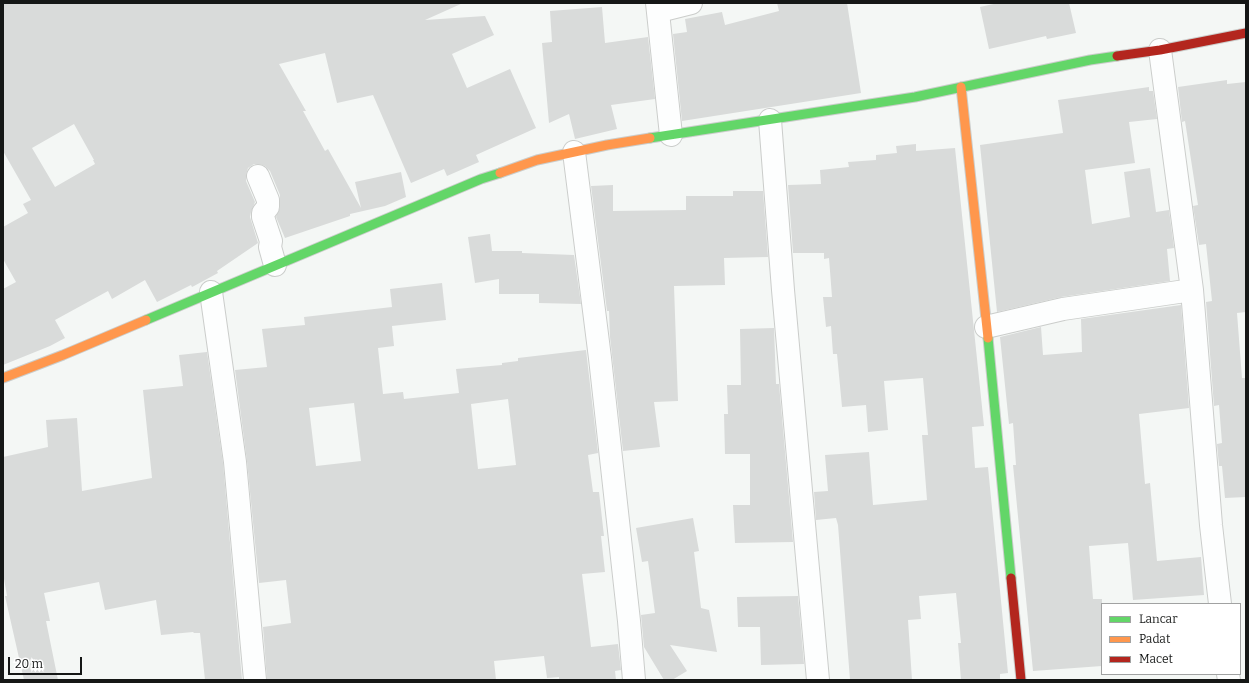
<!DOCTYPE html>
<html>
<head>
<meta charset="utf-8">
<style>
	body { margin:0 }
	#map { position:relative; width:1249px; height:683px; overflow:hidden; background:#f4f7f5; font-family:Bitter,serif }
	canvas { display:block }
	.frame { position:absolute; inset:0; border:4px solid #151716; pointer-events:none }
	.legend { position:absolute; left:1101px; top:603px; width:140px; height:72px; box-sizing:border-box; background:#fff; border:1px solid #a1a2a2; margin:0; padding:5px 7px; list-style:none; font-size:12px; color:#151716 }
	.legend li { display:flex; align-items:center; gap:8px; height:20px }
	.legend b { width:20px; border:1px solid #a1a2a2 }
	.scale { position:absolute; left:8px; top:657px; width:74px; height:18px; box-sizing:border-box; border:2px solid #151716; border-top:0; padding-left:5px; font-size:12px; line-height:14px; white-space:nowrap; color:#151716; -webkit-text-stroke:3px #fff; paint-order:stroke }
</style>
</head>
<body>
<div id="map">
<canvas width="1249" height="683"></canvas>
<div class="frame"></div>
<ul class="legend">
<li><b style="height:5px;background:#63d668"></b>Lancar</li>
<li><b style="height:5px;background:#ff974d"></b>Padat</li>
<li><b style="height:5px;background:#b3261e"></b>Macet</li>
</ul>
<div class="scale">20 m</div>
</div>
<script>
const ctx = document.querySelector('canvas').getContext('2d');
ctx.lineJoin = 'round';
function paint(path, color) {
  ctx.fillStyle = color;
  ctx.fill(path, 'evenodd');
}
function trace(path, color, width, dash) {
  ctx.strokeStyle = color;
  ctx.lineWidth = width;
  ctx.lineCap = dash ? 'butt' : 'round';
  ctx.setLineDash(dash || []);
  ctx.stroke(path);
}
paint(new Path2D(`
	M 3,3 L 463,3 L 425,20 L 485,16 L 494,35 L 452,54 L 467,88 L 510,69 L 536,128 L 476,155 L 479,162 L 447,176 L 444,169 L 411,183 L 373,95 L 337,103 L 325,53 L 279,64 L 306,111 L 303,111 L 325,151 L 328,149 L 361,208 L 355,182 L 401,172 L 406,197 L 385,206 L 350,214 L 350,216 L 285,238 L 276,217 L 280,207 L 280,195 L 270,171 L 265,166 L 259,164 L 254,164 L 248,168 L 246,175 L 246,181 L 255,202 L 251,212 L 250,217 L 258,243 L 217,271 L 218,273 L 194,286 L 192,287 L 191,285 L 157,302 L 145,280 L 112,299 L 108,291 L 55,320 L 65,338 L 50,346 L 3,365 L 3,289 L 16,282 L 3,259 L 3,227 L 28,213 L 23,204 L 31,200 L 3,151 ZM 74,124 L 94,160 L 93,160 L 95,164 L 55,187 L 32,148 Z
	M 777,3 L 847,3 L 861,93 L 682,121 L 673,34 L 687,32 L 685,19 L 722,12 L 725,25 L 779,11 Z
	M 998,3 L 1069,3 L 1076,33 L 1047,39 L 1046,36 L 989,49 L 980,7 Z
	M 602,7 L 605,43 L 648,37 L 655,99 L 611,105 L 617,129 L 575,139 L 569,114 L 549,123 L 542,43 L 552,42 L 550,11 Z
	M 1227,80 L 1227,84 L 1246,82 L 1246,312 L 1237,313 L 1242,378 L 1246,378 L 1246,497 L 1225,498 L 1222,466 L 1219,466 L 1217,444 L 1222,443 L 1219,405 L 1214,406 L 1206,302 L 1212,301 L 1206,244 L 1199,245 L 1193,206 L 1198,205 L 1185,121 L 1182,122 L 1178,87 Z
	M 1149,87 L 1149,91 L 1153,91 L 1157,119 L 1129,122 L 1135,163 L 1085,170 L 1092,224 L 1130,217 L 1124,172 L 1150,168 L 1156,212 L 1169,210 L 1174,248 L 1167,249 L 1170,281 L 1061,297 L 997,312 L 980,145 L 1063,133 L 1058,100 Z
	M 916,144 L 916,151 L 955,148 L 984,426 L 972,427 L 975,468 L 988,467 L 1008,673 L 1000,674 L 1000,679 L 961,680 L 958,643 L 961,643 L 956,593 L 919,596 L 921,619 L 908,620 L 912,680 L 850,680 L 838,525 L 836,518 L 816,520 L 814,492 L 828,491 L 825,455 L 869,452 L 873,505 L 927,500 L 922,435 L 928,435 L 923,378 L 884,381 L 888,430 L 868,432 L 866,405 L 842,407 L 837,354 L 833,354 L 831,326 L 826,327 L 823,297 L 832,297 L 829,258 L 824,259 L 824,253 L 793,253 L 788,185 L 821,184 L 820,170 L 849,167 L 848,162 L 876,160 L 876,155 L 897,153 L 896,146 Z
	M 613,185 L 613,211 L 686,210 L 686,196 L 733,196 L 733,191 L 763,191 L 768,257 L 724,258 L 725,285 L 674,286 L 678,401 L 654,402 L 660,447 L 623,451 L 610,337 L 609,311 L 607,311 L 591,186 Z
	M 490,234 L 492,251 L 522,251 L 522,253 L 574,255 L 581,304 L 539,303 L 539,294 L 499,294 L 499,279 L 475,283 L 468,237 Z
	M 442,283 L 446,320 L 392,326 L 394,346 L 378,348 L 383,394 L 403,392 L 404,399 L 459,393 L 456,369 L 502,365 L 502,363 L 518,361 L 518,358 L 586,350 L 598,453 L 588,455 L 593,492 L 599,492 L 604,536 L 601,536 L 605,572 L 582,574 L 591,647 L 618,644 L 621,670 L 615,671 L 616,680 L 559,680 L 559,677 L 547,678 L 544,656 L 494,661 L 496,680 L 267,680 L 263,627 L 291,623 L 286,580 L 259,583 L 247,461 L 235,370 L 267,367 L 262,329 L 305,325 L 304,317 L 392,307 L 390,289 ZM 508,399 L 516,465 L 478,469 L 471,404 ZM 354,403 L 361,461 L 316,466 L 309,408 Z
	M 1181,305 L 1189,408 L 1139,414 L 1145,484 L 1150,483 L 1157,561 L 1201,557 L 1204,595 L 1133,600 L 1128,543 L 1089,546 L 1093,599 L 1102,599 L 1102,666 L 1033,671 L 1013,465 L 1016,465 L 1013,423 L 1009,424 L 1000,337 L 1041,327 L 1043,355 L 1082,352 L 1081,319 Z
	M 774,328 L 776,384 L 779,384 L 793,542 L 735,543 L 733,505 L 750,505 L 750,454 L 725,454 L 724,414 L 728,414 L 727,385 L 741,385 L 740,329 Z
	M 207,352 L 223,463 L 242,680 L 205,680 L 200,633 L 194,633 L 193,632 L 161,635 L 156,600 L 105,610 L 99,582 L 44,593 L 50,621 L 46,621 L 58,680 L 24,680 L 5,596 L 7,596 L 3,573 L 3,457 L 48,447 L 46,420 L 77,418 L 82,491 L 152,478 L 143,390 L 183,386 L 179,355 Z
	M 693,518 L 699,551 L 694,552 L 701,608 L 709,610 L 717,652 L 670,645 L 687,671 L 672,680 L 664,680 L 644,647 L 641,615 L 655,613 L 648,561 L 642,562 L 636,528 Z
	M 798,596 L 804,664 L 761,665 L 760,627 L 738,627 L 737,597 Z`), '#d9dbda');
const street = new Path2D(`
	M 657,3 L 671,135
	M 659,11 L 691,3
	M 1160,50 L 1192,290 L 1211,525 L 1220,604
	M 770,120 L 783,290 L 818,680
	M 574,152 L 600,358 L 629,621 L 634,680
	M 258,176 L 268,200 L 268,207 L 263,213 L 263,217 L 271,241 L 270,247 L 275,265
	M 211,292 L 235,462 L 255,680
	M 986,327 L 1063,309 L 1192,290
	M 1228,674 L 1229,680`);
const fast = new Path2D(`
	M 650,138 L 915,97 L 1090,60 L 1117,56
	M 146,320 L 481,179 L 500,173
	M 988,338 L 1011,578`);
const slow = new Path2D(`
	M 961,87 L 988,338
	M 500,173 L 537,160 L 607,145 L 650,138
	M 3,378 L 63,355 L 146,320`);
const jam = new Path2D(`
	M 1117,56 L 1160,50 L 1246,33
	M 1011,578 L 1021,680`);
trace(street, '#cbcdcb', 24);
trace(fast, '#cbcdcb', 11);
trace(slow, '#cbcdcb', 11);
trace(jam, '#cbcdcb', 11);
trace(street, '#fdfefe', 22);
trace(fast, '#63d668', 9);
trace(slow, '#ff974d', 9);
trace(jam, '#b3261e', 9);
</script>
</body>
</html>
